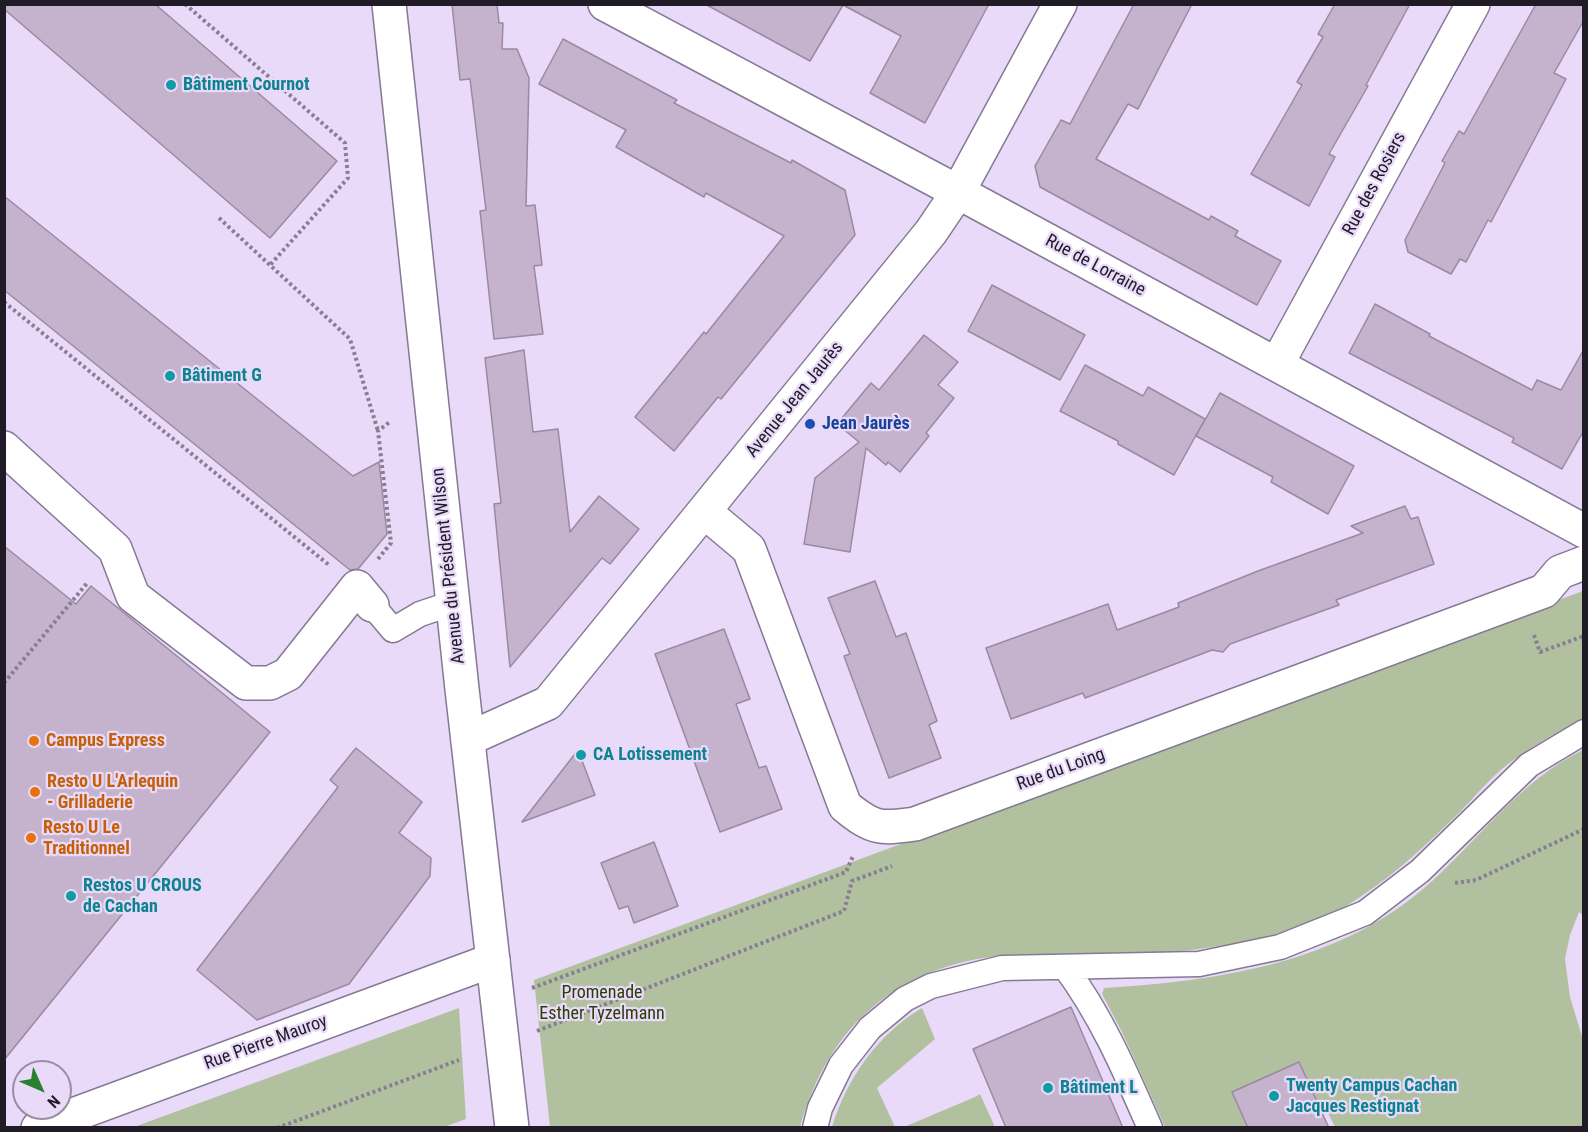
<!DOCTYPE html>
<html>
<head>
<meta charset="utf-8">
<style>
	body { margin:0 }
	#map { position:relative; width:1588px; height:1132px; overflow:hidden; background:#e8daf8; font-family:"Roboto Condensed",sans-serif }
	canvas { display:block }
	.frame { position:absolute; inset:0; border:6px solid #201b26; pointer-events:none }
	.north { position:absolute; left:12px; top:1060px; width:60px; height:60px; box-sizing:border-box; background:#e8daf8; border:2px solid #988ea4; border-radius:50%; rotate:135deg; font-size:16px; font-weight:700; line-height:24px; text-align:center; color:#201b26 }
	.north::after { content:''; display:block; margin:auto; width:21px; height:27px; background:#29802e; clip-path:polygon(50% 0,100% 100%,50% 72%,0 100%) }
</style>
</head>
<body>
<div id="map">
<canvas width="1588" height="1132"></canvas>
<div class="frame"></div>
<div class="north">N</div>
</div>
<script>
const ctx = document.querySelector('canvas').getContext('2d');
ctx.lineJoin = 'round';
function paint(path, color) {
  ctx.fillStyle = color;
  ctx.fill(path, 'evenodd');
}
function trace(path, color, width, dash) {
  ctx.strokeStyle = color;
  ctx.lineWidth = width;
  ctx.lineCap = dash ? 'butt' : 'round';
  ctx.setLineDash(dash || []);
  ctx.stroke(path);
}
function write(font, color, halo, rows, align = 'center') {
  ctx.font = font + ' "Roboto Condensed",sans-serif';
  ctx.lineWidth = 4.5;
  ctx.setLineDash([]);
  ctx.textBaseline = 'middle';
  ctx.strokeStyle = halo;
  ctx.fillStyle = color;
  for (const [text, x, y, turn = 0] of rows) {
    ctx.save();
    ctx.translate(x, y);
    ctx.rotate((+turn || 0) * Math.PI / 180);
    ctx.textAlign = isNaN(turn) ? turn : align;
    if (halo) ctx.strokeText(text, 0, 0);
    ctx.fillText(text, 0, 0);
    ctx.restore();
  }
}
paint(new Path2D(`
	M 1583,591 L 1583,719 C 1555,733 1528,748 1503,768 C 1488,781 1474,797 1460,812 C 1428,843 1397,873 1360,897 C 1349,904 1339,912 1327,917 C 1265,942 1195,952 1128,955 C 1088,957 1046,952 1006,955 C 899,965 829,1024 800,1127 L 550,1127 L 534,980 Z
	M 1583,750 L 1583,915 L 1579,912 L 1570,935 L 1565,959 L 1570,997 L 1583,1040 L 1583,1127 L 1335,1127 L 1322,1101 L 1318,1103 L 1299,1062 L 1232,1092 L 1248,1127 L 1165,1127 L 1122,1032 L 1102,994 L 1104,988 C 1219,981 1341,963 1430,883 C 1480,838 1521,780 1583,750 Z
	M 459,1008 L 466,1119 L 444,1127 L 134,1127 Z
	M 922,1008 L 935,1039 L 877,1088 L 895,1127 L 832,1127 C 847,1078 878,1034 922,1008 Z
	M 980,1094 L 995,1127 L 904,1127 L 975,1097 Z`), '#b1c19f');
const building = new Path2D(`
	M 4,4 L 155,4 L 337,161 L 270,238 L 4,9 Z
	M 452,4 L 497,4 L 499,23 L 503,23 L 502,49 L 517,49 L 529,78 L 526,206 L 535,205 L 542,265 L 534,266 L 543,334 L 494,339 L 480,211 L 486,210 L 470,79 L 460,80 Z
	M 705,4 L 989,4 L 925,123 L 870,93 L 901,36 L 843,5 L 810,61 Z
	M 1134,4 L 1192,4 L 1138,109 L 1128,104 L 1096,159 L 1209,220 L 1211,216 L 1238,231 L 1235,236 L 1281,261 L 1257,305 L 1040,187 L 1035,166 L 1061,120 L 1070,124 Z
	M 1335,4 L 1410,4 L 1366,85 L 1368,86 L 1329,154 L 1335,157 L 1309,206 L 1251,174 L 1302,85 L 1297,82 L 1323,37 L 1318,34 Z
	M 1536,4 L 1584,4 L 1584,20 L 1554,73 L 1566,79 L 1491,222 L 1488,220 L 1466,262 L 1460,259 L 1451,274 L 1408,252 L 1405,240 L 1445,163 L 1442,161 L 1459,131 L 1464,134 Z
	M 563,39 L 677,100 L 674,103 L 791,163 L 792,160 L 845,190 L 855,235 L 721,399 L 718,397 L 674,451 L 635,417 L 704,332 L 706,334 L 784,236 L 706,193 L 704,197 L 616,147 L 626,130 L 539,84 Z
	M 4,196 L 353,476 L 379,462 L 387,534 L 358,569 L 350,570 L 4,290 Z
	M 992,285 L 1085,335 L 1060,380 L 968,331 Z
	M 1375,304 L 1430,334 L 1429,336 L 1532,390 L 1537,380 L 1561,390 L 1584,349 L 1584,430 L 1562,469 L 1512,442 L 1514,438 L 1349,353 Z
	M 924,335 L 958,362 L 938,385 L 954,398 L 926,433 L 929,436 L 900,472 L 888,462 L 886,465 L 866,448 L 850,552 L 804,544 L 815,478 L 859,442 L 837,424 L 871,383 L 879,390 Z
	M 524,350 L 533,432 L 558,429 L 570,532 L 599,496 L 639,529 L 610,564 L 602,558 L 510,667 L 494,504 L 501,503 L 485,358 Z
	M 1085,365 L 1143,396 L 1148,387 L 1205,419 L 1174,475 L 1118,444 L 1118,441 L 1060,411 Z
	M 1220,393 L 1354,466 L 1328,514 L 1271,482 L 1273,477 L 1196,436 Z
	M 1405,506 L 1411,519 L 1418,517 L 1434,564 L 1336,600 L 1339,605 L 1230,644 L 1223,652 L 1212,650 L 1085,698 L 1083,693 L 1011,719 L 986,648 L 1108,604 L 1117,630 L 1179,607 L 1178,603 L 1258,571 L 1363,533 L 1351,526 Z
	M 4,546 L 76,604 L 91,586 L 270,732 L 4,1060 Z
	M 875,581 L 896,637 L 906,633 L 937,721 L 929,725 L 941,758 L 889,778 L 844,656 L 850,654 L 828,598 Z
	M 724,629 L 750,699 L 736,704 L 759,768 L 766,766 L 782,809 L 720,832 L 655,654 Z
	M 356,748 L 422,802 L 399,833 L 431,858 L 430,876 L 349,984 L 257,1020 L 197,970 L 338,787 L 330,780 Z
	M 578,750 L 595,795 L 522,822 Z
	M 654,842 L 678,906 L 634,923 L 628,906 L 619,909 L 601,863 Z
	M 1071,1007 L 1123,1128 L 1006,1128 L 973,1049 Z
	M 1299,1062 L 1329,1128 L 1248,1128 L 1232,1092 Z`);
paint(building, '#c5b3cd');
trace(building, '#9a89a2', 1.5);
const service = new Path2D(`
	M 372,605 L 393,630 L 420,614 L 453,603
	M 1065,967 C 1102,1017 1125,1071 1150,1128
	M 815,1128 L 820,1108 L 841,1065 L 870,1028 L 905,999 L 931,986 L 1002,968 L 1199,964 L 1280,947 L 1365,913 L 1420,871 L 1529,765 L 1584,732`);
const minor = new Path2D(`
	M 605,4 L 958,192 L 1584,531
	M 1277,364 L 1473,4
	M 4,448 L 115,549 L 133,596 L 246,683 L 270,683 L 288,674 L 357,587 L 372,605
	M 705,512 L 749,549 L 845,806 C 873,829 880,829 915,824 L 1544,591 L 1560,572 L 1584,563
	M 468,739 L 548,703 L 931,232 L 958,192 L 1060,4
	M 38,1128 L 493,960`);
const tertiary = new Path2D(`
	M 389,4 L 462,689 L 512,1128`);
trace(service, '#857994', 27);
trace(minor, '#857994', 36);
trace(tertiary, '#857994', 36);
trace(new Path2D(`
	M 185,4 L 345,143 L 348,178 L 270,265
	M 219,218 L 350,339 L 378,431
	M 4,302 L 329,565
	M 378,559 L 391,543 L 378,431 L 391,421
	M 1534,635 L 1540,652 L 1584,636
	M 4,683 L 88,582
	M 1455,883 L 1476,880 L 1584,829
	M 532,988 L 846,872 L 853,856
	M 537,1031 L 844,911 L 852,881 L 892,866
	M 277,1128 L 459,1060`), '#887e93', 4, [3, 3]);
trace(service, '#fff', 24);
trace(minor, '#fff', 33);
trace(tertiary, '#fff', 33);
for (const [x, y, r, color] of [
	[171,85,6,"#0f9aa8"],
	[170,376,6,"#0f9aa8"],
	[810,424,6,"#1a4fb4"],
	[34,741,6,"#e8710a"],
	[581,755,6,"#0f9aa8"],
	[35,792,6,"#e8710a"],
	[31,838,6,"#e8710a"],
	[71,896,6,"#0f9aa8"],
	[1048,1088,6,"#0f9aa8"],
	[1274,1096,6,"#0f9aa8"]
]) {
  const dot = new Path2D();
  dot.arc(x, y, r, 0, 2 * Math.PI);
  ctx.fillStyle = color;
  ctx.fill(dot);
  trace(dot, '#e8daf8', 2);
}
write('bold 18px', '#0d838f', '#e8daf8', [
	["Bâtiment Cournot",183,85],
	["Bâtiment G",182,376],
	["CA Lotissement",593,755],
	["Restos U CROUS",83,886],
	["de Cachan",83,907],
	["Twenty Campus Cachan",1286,1086],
	["Jacques Restignat",1286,1107],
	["Bâtiment L",1060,1088]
], 'left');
write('18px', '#201b26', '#e8daf8', [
	["Rue des Rosiers",1375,184,-62],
	["Rue de Lorraine",1095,266,28],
	["Avenue Jean Jaurès",795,400,-51],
	["Avenue du Président Wilson",449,566,-96],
	["Rue du Loing",1061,770,-20],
	["Rue Pierre Mauroy",266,1043,-20]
]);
write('bold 18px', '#164399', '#e8daf8', [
	["Jean Jaurès",822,424]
], 'left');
write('bold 18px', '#c56008', '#e8daf8', [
	["Campus Express",46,741],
	["Resto U L'Arlequin",47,782],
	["- Grilladerie",47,803],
	["Resto U Le",43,828],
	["Traditionnel",43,849]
], 'left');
write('18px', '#2a3d05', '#e8daf8', [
	["Promenade",602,993],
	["Esther Tyzelmann",602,1014]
]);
</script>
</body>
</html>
